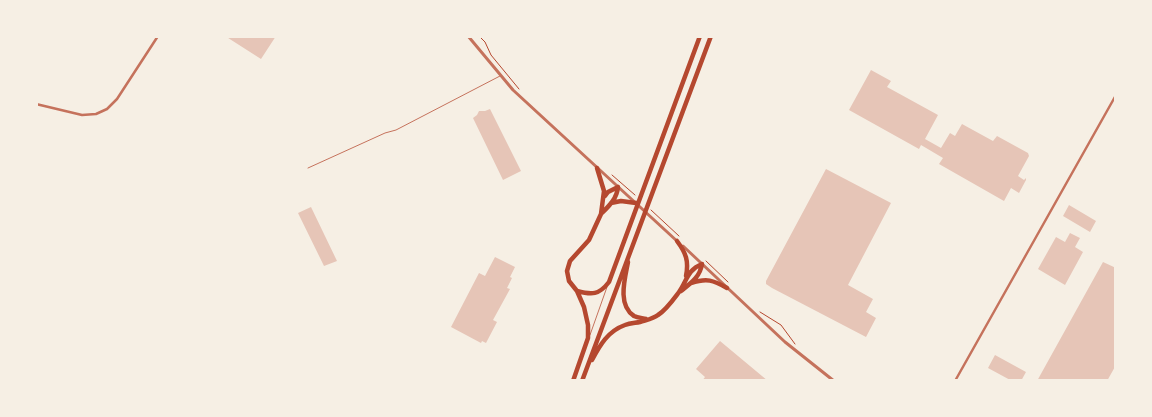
<!DOCTYPE html>
<html>
<head>
<meta charset="utf-8">
<style>
	body { margin:0 }
	#map { position:relative; width:1152px; height:417px; overflow:hidden; background:#f6efe4; font-family:"Alegreya Sans",sans-serif }
	canvas { display:block }
	.frame { position:absolute; inset:0; border:38px solid #f6efe4; pointer-events:none }
</style>
</head>
<body>
<div id="map">
<canvas width="1152" height="417"></canvas>
<div class="frame"></div>
</div>
<script>
const ctx = document.querySelector('canvas').getContext('2d');
ctx.lineJoin = 'round';
function paint(path, color) {
  ctx.fillStyle = color;
  ctx.fill(path, 'evenodd');
}
function trace(path, color, width, dash) {
  ctx.strokeStyle = color;
  ctx.lineWidth = width;
  ctx.lineCap = dash ? 'butt' : 'round';
  ctx.setLineDash(dash || []);
  ctx.stroke(path);
}
paint(new Path2D(`
	M 225,36 L 276,36 L 261,59 Z
	M 871,70 L 891,81 L 887,87 L 938,115 L 925,139 L 941,148 L 950,133 L 955,136 L 962,124 L 993,141 L 997,136 L 1028,153 L 1029,156 L 1018,176 L 1024,180 L 1026,178 L 1026,180 L 1019,193 L 1011,188 L 1004,201 L 939,164 L 943,158 L 921,145 L 919,149 L 849,110 Z
	M 490,109 L 521,171 L 503,180 L 473,118 L 477,115 L 479,111 L 485,111 Z
	M 826,169 L 891,203 L 848,285 L 873,299 L 866,312 L 876,318 L 866,337 L 772,288 L 766,284 L 766,281 Z
	M 1069,205 L 1096,221 L 1090,232 L 1063,216 Z
	M 311,207 L 337,261 L 324,266 L 298,213 Z
	M 1070,233 L 1080,238 L 1075,247 L 1083,252 L 1065,285 L 1038,269 L 1056,237 L 1065,242 Z
	M 495,257 L 515,267 L 510,277 L 512,278 L 507,288 L 510,289 L 493,320 L 497,322 L 486,343 L 482,341 L 481,343 L 451,327 L 479,273 L 485,276 Z
	M 1103,262 L 1116,268 L 1116,365 L 1107,381 L 1037,381 Z
	M 720,341 L 768,381 L 702,381 L 705,377 L 696,369 Z
	M 995,355 L 1026,372 L 1021,381 L 1012,381 L 988,368 Z`), '#e6c5b7');
trace(new Path2D(`
	M 479,36 L 485,42 L 491,55 L 519,89
	M 612,175 L 635,195
	M 651,210 L 679,236
	M 706,261 L 728,282
	M 760,312 L 781,325 L 795,344`), '#b5482f', 1);
trace(new Path2D(`
	M 308,168 L 385,133 L 396,130 L 500,76
	M 590,335 L 607,287`), '#c5725c', 1);
trace(new Path2D(`
	M 36,104 L 82,115 L 96,114 L 107,109 L 117,99 L 158,36
	M 955,381 L 1116,95`), '#c5725c', 2.5);
trace(new Path2D(`
	M 468,36 L 513,90 L 678,242
	M 683,246 L 785,342 L 834,381`), '#c5725c', 3);
trace(new Path2D(`
	M 605,196 L 608,192 L 618,187
	M 611,203 L 621,201 L 636,203
	M 602,213 C 610,205 617,198 618,187
	M 677,241 C 686,253 689,261 686,276
	M 628,262 C 625,278 617,305 634,316 C 638,318 643,318 646,319
	M 691,283 C 707,278 713,280 727,288
	M 577,291 C 592,295 599,295 609,282 L 700,36
	M 681,291 C 691,283 700,277 702,264
	M 592,360 C 600,345 608,331 625,325 C 630,323 635,323 640,322 C 646,320 653,319 658,315 C 666,310 673,300 679,292 C 687,281 687,270 702,264
	M 573,381 L 588,338 L 588,325 L 584,307 L 577,291 L 569,281 L 567,271 L 570,261 L 589,240 L 601,214 L 604,191 L 597,168
	M 582,381 L 711,36`), '#b5482f', 4.5);
</script>
</body>
</html>
